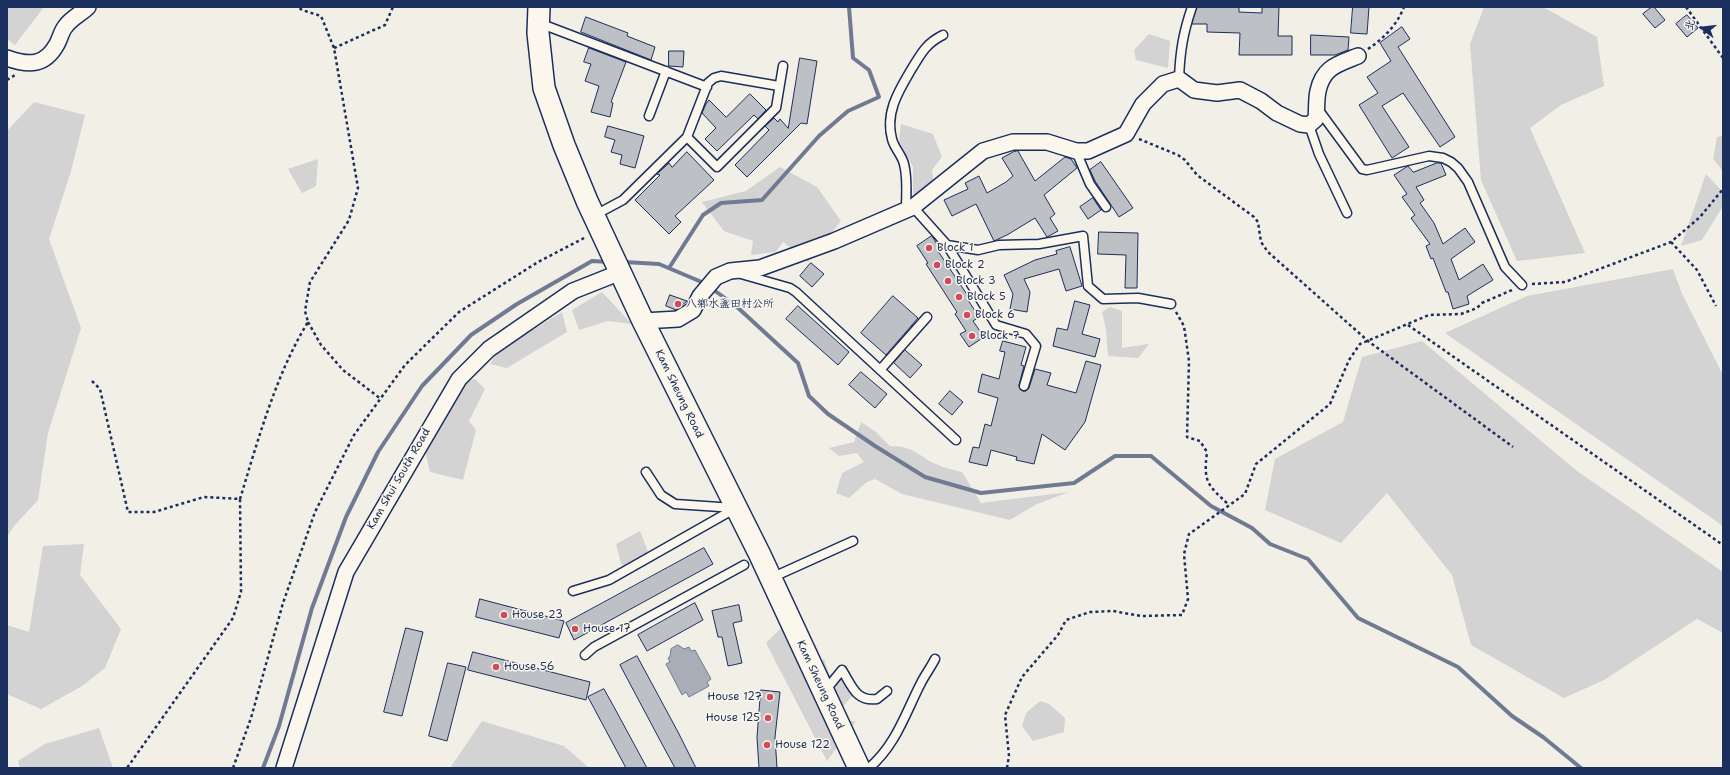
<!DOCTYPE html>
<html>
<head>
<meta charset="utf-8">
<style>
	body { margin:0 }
	#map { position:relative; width:1730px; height:775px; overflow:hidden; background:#f2efe6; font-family:"Shantell Sans","LXGW WenKai TC",sans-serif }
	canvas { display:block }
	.frame { position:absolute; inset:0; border:8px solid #1b2f5e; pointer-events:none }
	.north { position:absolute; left:1682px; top:8px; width:40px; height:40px; -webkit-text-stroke:3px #fbf7ec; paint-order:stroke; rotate:285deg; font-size:11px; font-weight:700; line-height:16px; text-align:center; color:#1b2f5e }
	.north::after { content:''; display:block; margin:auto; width:14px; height:18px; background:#1b2f5e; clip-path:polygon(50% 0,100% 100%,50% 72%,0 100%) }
</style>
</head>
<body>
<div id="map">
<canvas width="1730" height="775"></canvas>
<div class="frame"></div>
<div class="north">北</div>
</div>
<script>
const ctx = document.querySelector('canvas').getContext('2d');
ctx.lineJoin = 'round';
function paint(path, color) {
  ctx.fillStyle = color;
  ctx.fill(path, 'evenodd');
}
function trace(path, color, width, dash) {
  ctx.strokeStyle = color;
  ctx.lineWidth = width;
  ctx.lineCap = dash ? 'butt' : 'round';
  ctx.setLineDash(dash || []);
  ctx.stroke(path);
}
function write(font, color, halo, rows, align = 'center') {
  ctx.font = font + ' "Shantell Sans","LXGW WenKai TC",sans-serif';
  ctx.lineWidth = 3;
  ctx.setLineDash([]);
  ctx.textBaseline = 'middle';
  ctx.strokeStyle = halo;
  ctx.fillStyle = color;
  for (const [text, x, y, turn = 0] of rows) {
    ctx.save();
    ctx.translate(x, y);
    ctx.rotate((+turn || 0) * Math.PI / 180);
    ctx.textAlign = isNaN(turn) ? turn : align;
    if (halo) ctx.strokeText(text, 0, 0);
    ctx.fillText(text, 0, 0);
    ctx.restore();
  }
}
paint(new Path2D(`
	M 7,7 L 44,7 L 15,45 L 7,39 Z
	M 1484,7 L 1543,7 L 1597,37 L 1604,86 L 1561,105 L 1530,128 L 1585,253 L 1517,261 L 1481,180 L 1470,44 Z
	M 1149,34 L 1170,41 L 1168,68 L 1136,60 L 1134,50 Z
	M 34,102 L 85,115 L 71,171 L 49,239 L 81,328 L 48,433 L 38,500 L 14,526 L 7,537 L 7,449 L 8,448 L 7,447 L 7,131 Z
	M 901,124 L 933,134 L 942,157 L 932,170 L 935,196 L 913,196 L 913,167 L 899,141 Z
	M 1723,136 L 1723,171 L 1713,159 L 1717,137 Z
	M 318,159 L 316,186 L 302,193 L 288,169 Z
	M 780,167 L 817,187 L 841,221 L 808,262 L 783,242 L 776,252 L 751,255 L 753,241 L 724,231 L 702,202 L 746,191 Z
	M 1706,174 L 1723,192 L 1723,206 L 1702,240 L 1681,246 Z
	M 1673,269 L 1682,294 L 1723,375 L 1723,526 L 1445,333 L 1527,296 Z
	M 602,292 L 632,324 L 608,321 L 579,330 L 572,310 Z
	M 1110,307 L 1122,311 L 1122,348 L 1149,344 L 1138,358 L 1108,356 L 1106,329 L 1102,312 Z
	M 562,312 L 567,332 L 507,368 L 490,364 L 497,352 Z
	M 1422,341 L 1577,471 L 1723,572 L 1723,633 L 1697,619 L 1604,680 L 1564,698 L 1471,645 L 1452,575 L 1387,493 L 1341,543 L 1265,510 L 1275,459 L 1343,422 L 1362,357 Z
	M 475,379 L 485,389 L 469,421 L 476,430 L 463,480 L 430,472 L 420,430 L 446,386 Z
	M 861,422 L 876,432 L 890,446 C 918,446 919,459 941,466 C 948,469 955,470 962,472 L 981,503 L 1069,492 L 1037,504 L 1010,520 L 902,494 L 875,479 L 867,482 L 849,498 L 836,493 L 842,473 L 864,462 L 857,453 L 839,456 L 829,448 L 854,442 Z
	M 640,531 L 650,557 L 637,571 L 621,564 L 616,544 Z
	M 84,544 L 80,575 L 121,629 L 105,668 L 82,686 L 41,709 L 7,694 L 7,625 L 29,632 L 43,546 Z
	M 784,625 L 807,677 L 824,659 L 829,674 L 844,676 L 855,693 L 829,722 L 856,721 L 827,761 L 766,643 Z
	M 1040,701 L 1049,704 L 1065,718 L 1064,732 L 1033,741 L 1022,726 L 1026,713 Z
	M 482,721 L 564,746 L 589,768 L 450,768 Z
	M 99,728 L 113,768 L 20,768 L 18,761 L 45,744 Z`), '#d2d3d2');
const water = new Path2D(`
	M 678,645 L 684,649 L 689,647 L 691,651 L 695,650 L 711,679 L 707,682 L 709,686 L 689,697 L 686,692 L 682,695 L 666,664 L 670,662 L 668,658 L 670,656 L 671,649 Z`);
paint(water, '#a9adb7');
trace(water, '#707b93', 1);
trace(new Path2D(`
	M 624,262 L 659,264 L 704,283 L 736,306 L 798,363 L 809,396 L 828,414 L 875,446 L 925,477 L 981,493 L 1074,483 L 1115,456 L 1151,456 L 1211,506 L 1252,528 L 1270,544 L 1308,559 L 1358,618 L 1458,667 L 1512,716 L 1543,737 L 1581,768
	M 669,268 L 703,215 L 721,203 L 762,200 L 819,136 L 848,111 L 879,97 L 869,70 L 853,58 L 849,7
	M 263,768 L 279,726 L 312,608 L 346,517 L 378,452 L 422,386 L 471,335 L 517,304 L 592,261 L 609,262`), '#707b93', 4);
const building = new Path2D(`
	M 1197,7 L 1239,7 L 1239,12 L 1262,13 L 1262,7 L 1279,7 L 1278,36 L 1292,36 L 1292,55 L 1239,55 L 1240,33 L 1207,32 L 1207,24 L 1192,24 Z
	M 1353,7 L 1369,7 L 1367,34 L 1351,33 Z
	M 1652,7 L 1654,7 L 1665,20 L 1655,28 L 1643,14 Z
	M 1687,15 L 1698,28 L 1687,37 L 1676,24 Z
	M 586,17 L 628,33 L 627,36 L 655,47 L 651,60 L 581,32 Z
	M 1402,27 L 1410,39 L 1398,47 L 1455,137 L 1440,147 L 1403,93 L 1382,106 L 1409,147 L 1392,158 L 1359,105 L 1378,93 L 1367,77 L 1391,61 L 1380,43 Z
	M 1311,35 L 1349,37 L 1348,50 L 1335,55 L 1311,55 Z
	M 589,48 L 626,62 L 611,102 L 613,103 L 610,117 L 591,112 L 599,86 L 585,81 L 591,64 L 584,62 Z
	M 669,51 L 684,51 L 683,67 L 669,66 Z
	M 800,58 L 817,61 L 807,124 L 801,123 L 747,177 L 735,165 L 769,130 L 765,126 L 774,118 L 778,122 L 780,119 L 788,128 Z
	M 750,94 L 766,110 L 758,119 L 754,115 L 717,151 L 705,139 L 716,128 L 702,113 L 706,104 L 709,100 L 726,117 Z
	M 608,126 L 644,136 L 635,168 L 620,164 L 622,155 L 611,152 L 615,140 L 605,137 Z
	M 1018,151 L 1035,181 L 1065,157 L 1071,159 L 1077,168 L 1044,195 L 1055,214 L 1050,218 L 1058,231 L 1047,237 L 1035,218 L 1007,235 L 994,241 L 976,204 L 952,216 L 944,200 L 968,189 L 965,183 L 979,176 L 987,193 L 1006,182 L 1013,176 L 1002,158 L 1013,152 Z
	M 687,152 L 714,180 L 675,216 L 681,222 L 669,234 L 635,200 L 660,175 L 657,174 L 669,163 L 672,167 Z
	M 1101,162 L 1133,208 L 1119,217 L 1095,181 L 1090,170 Z
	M 1437,163 L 1441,163 L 1446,175 L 1416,187 L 1424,200 L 1420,203 L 1434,223 L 1443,244 L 1465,228 L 1475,242 L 1451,259 L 1459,280 L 1483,264 L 1493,280 L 1467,296 L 1469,304 L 1453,309 L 1448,292 L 1446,292 L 1433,258 L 1431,259 L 1426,246 L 1430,244 L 1411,218 L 1415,215 L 1402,197 L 1407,194 L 1394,175 L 1408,166 L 1413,172 Z
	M 1093,198 L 1101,210 L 1088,219 L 1080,207 Z
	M 1099,232 L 1138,233 L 1137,288 L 1125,288 L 1126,255 L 1098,254 Z
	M 932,236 L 940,249 L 938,251 L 970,299 L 968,300 L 979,317 L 973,321 L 984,337 L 969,347 L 960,334 L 966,331 L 955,314 L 957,312 L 926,264 L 928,263 L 917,246 Z
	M 1070,247 L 1082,286 L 1066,291 L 1059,269 L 1024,279 L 1030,292 L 1027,312 L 1010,309 L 1013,294 L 1004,275 L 1035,260 L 1057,254 L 1056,251 Z
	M 811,263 L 824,274 L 812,287 L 800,276 Z
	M 670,295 L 687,301 L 676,310 L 666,306 Z
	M 893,296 L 918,318 L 886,355 L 861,333 Z
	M 1075,301 L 1090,305 L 1082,334 L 1100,339 L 1095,357 L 1053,346 L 1057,328 L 1067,330 Z
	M 798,306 L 849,352 L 838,365 L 786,319 Z
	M 1003,341 L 1026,347 L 1021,365 L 1024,366 L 1019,385 L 1020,389 L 1023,391 L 1026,391 L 1029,388 L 1035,369 L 1051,373 L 1047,385 L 1076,393 L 1086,361 L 1101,365 L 1085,422 L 1065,450 L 1042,434 L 1034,464 L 1016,460 L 1017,457 L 991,450 L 987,466 L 969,462 L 973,447 L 979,448 L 985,424 L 991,426 L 998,398 L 978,392 L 982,374 L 999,379 L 1005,352 L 1000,351 Z
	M 905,350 L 922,365 L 910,378 L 894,363 Z
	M 861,372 L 887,394 L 875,408 L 849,385 Z
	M 950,391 L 963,402 L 952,415 L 939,404 Z
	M 704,548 L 713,564 L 574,640 L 566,623 Z
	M 480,599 L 564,621 L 559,638 L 476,617 Z
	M 695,603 L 703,620 L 647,651 L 638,635 Z
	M 739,605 L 742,621 L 733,623 L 742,663 L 728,666 L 722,637 L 718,637 L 712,611 Z
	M 406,628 L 423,632 L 402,716 L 384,712 Z
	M 473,652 L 590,682 L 586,700 L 468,670 Z
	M 637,656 L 678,732 L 696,768 L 675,768 L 662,744 L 620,665 Z
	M 448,663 L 466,667 L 447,741 L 429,736 Z
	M 604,689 L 614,707 L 647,768 L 626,768 L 588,697 Z
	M 761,690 L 780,692 L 775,737 L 777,768 L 759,768 L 757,738 Z`);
paint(building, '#bdc0c4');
trace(building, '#1b2f5e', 1);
const lane = new Path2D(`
	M 539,23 L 707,87
	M 1179,79 C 1180,52 1183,33 1192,7
	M 1318,109 L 1362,169 L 1367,170 L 1429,156 L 1443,158 L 1451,162 L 1458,168 L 1468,182 L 1505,267 L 1522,285
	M 649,116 L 666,71
	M 1309,125 L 1319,154 L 1347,213
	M 687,137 L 717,167 L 776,108 L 783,66
	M 1076,151 L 1090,184 L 1106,207
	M 913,207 L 947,245 L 978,250 L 999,245 L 1039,244 L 1083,236 L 1088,286 L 1103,299 L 1138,298 L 1171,304
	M 906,210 C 906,194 908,179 904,164 C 902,155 894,148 892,139 C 885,113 898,92 911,70 C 921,54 925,44 943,35
	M 595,215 L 623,200 L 687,137 L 708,83 L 714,78 L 721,76 L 779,86
	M 947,245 L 996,325 L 1026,334 L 1036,346 L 1024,386
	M 741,274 L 790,288 L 796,292 L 956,440
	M 880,370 L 927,317
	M 646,472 L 661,495 L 675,504 L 735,508
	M 771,578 L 853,541
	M 573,591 L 609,580 L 736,508
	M 585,655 L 594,647 L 744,565
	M 824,692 L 842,670 C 852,686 856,702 877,699 L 887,691
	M 869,768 C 896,745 905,714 921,683 C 925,675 931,667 935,659`);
const street = new Path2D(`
	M 7,58 C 29,66 45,66 57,44 C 60,39 61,32 65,27 C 71,18 81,14 88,7
	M 643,321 L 678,319 L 693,310 L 700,296 L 716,277 L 730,271 L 760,268 L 834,241 L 913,207 L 983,151 L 1013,142 L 1047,142 L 1076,151 L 1088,151 L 1126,134 L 1143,104 L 1163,84 L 1179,79 L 1194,90 L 1217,93 L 1240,90 L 1261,101 L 1277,113 L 1300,124 L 1309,125 L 1316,119 C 1317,110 1316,100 1318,91 C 1323,67 1338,64 1358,56
	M 284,768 L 346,572 L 459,379 L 489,349 L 573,291 L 621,272`);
const secondary = new Path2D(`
	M 539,7 L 538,33 L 544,88 L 564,145 L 587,201 L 643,321 L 760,555 L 859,768`);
trace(lane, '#1b2f5e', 11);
trace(street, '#1b2f5e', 18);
trace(secondary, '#1b2f5e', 24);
trace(new Path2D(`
	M 1686,7 L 1723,58
	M 334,48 L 385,25 L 393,7
	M 1368,49 C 1384,38 1397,25 1404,7
	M 7,80 L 15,75
	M 1139,139 L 1178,155 L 1185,160 L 1197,175 L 1254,217 L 1258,222 L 1261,242 L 1268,252 L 1368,341 L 1513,447
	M 1671,242 L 1697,270 L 1716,306
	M 1532,284 L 1565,282 L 1671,242 L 1700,217 L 1723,189
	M 1176,312 L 1184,326 L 1189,361 L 1187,437 L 1200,441 L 1207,452 C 1203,483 1208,485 1229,505
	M 308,322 L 321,345 L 343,370 L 381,399
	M 1408,325 L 1723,545
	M 92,381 L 100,389 L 128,512 L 154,512 L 204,497 L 240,499 L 241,592 L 233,618 L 127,768
	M 240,499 C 258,440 276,374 308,322 L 305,311 L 310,282 L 349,220 L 358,188 L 334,48 L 321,16 L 302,10 L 298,7
	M 233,768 L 251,718 L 283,603 L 315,512 L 354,435 L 405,365 L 459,312 L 538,262 L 586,237
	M 1007,768 L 1009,756 L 1005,715 L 1022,677 L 1058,635 L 1066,620 L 1090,612 L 1113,611 L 1141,616 L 1182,615 L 1188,599 L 1184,554 L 1189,534 L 1245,494 L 1256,464 L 1330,404 L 1349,360 L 1360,344 L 1429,315 L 1461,314 L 1477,308 L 1482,303 L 1512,290`), '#1b2f5e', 2.5, [3, 3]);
trace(lane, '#fbf7ec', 8);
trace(street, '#fbf7ec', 15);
trace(secondary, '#fbf7ec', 21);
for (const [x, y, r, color] of [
	[929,248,4,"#d1495b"],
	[937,265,4,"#d1495b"],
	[948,281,4,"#d1495b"],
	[959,297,4,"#d1495b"],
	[678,304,4,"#d1495b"],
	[967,315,4,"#d1495b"],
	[972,336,4,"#d1495b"],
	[504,615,4,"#d1495b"],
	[575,629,4,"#d1495b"],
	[496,667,4,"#d1495b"],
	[770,697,4,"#d1495b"],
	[768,718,4,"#d1495b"],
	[767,745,4,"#d1495b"]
]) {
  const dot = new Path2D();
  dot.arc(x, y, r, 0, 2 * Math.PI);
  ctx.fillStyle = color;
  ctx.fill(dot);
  trace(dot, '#fbf7ec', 1.5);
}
write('11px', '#1b2f5e', '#fbf7ec', [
	["Block 1",937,248],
	["Block 2",945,265],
	["Block 3",956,281],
	["Block 5",967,297],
	["八鄉水盞田村公所",686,304],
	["Block 6",975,315],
	["Block 7",980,336],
	["House 23",512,615],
	["House 17",583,629],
	["House 56",504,667],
	["House 127",762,697,"right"],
	["House 125",760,718,"right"],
	["House 122",775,745]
], 'left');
write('11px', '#1b2f5e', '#fbf7ec', [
	["Kam Sheung Road",679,394,64],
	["Kam Shui South Road",399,479,-60],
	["Kam Sheung Road",820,685,65]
]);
</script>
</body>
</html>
